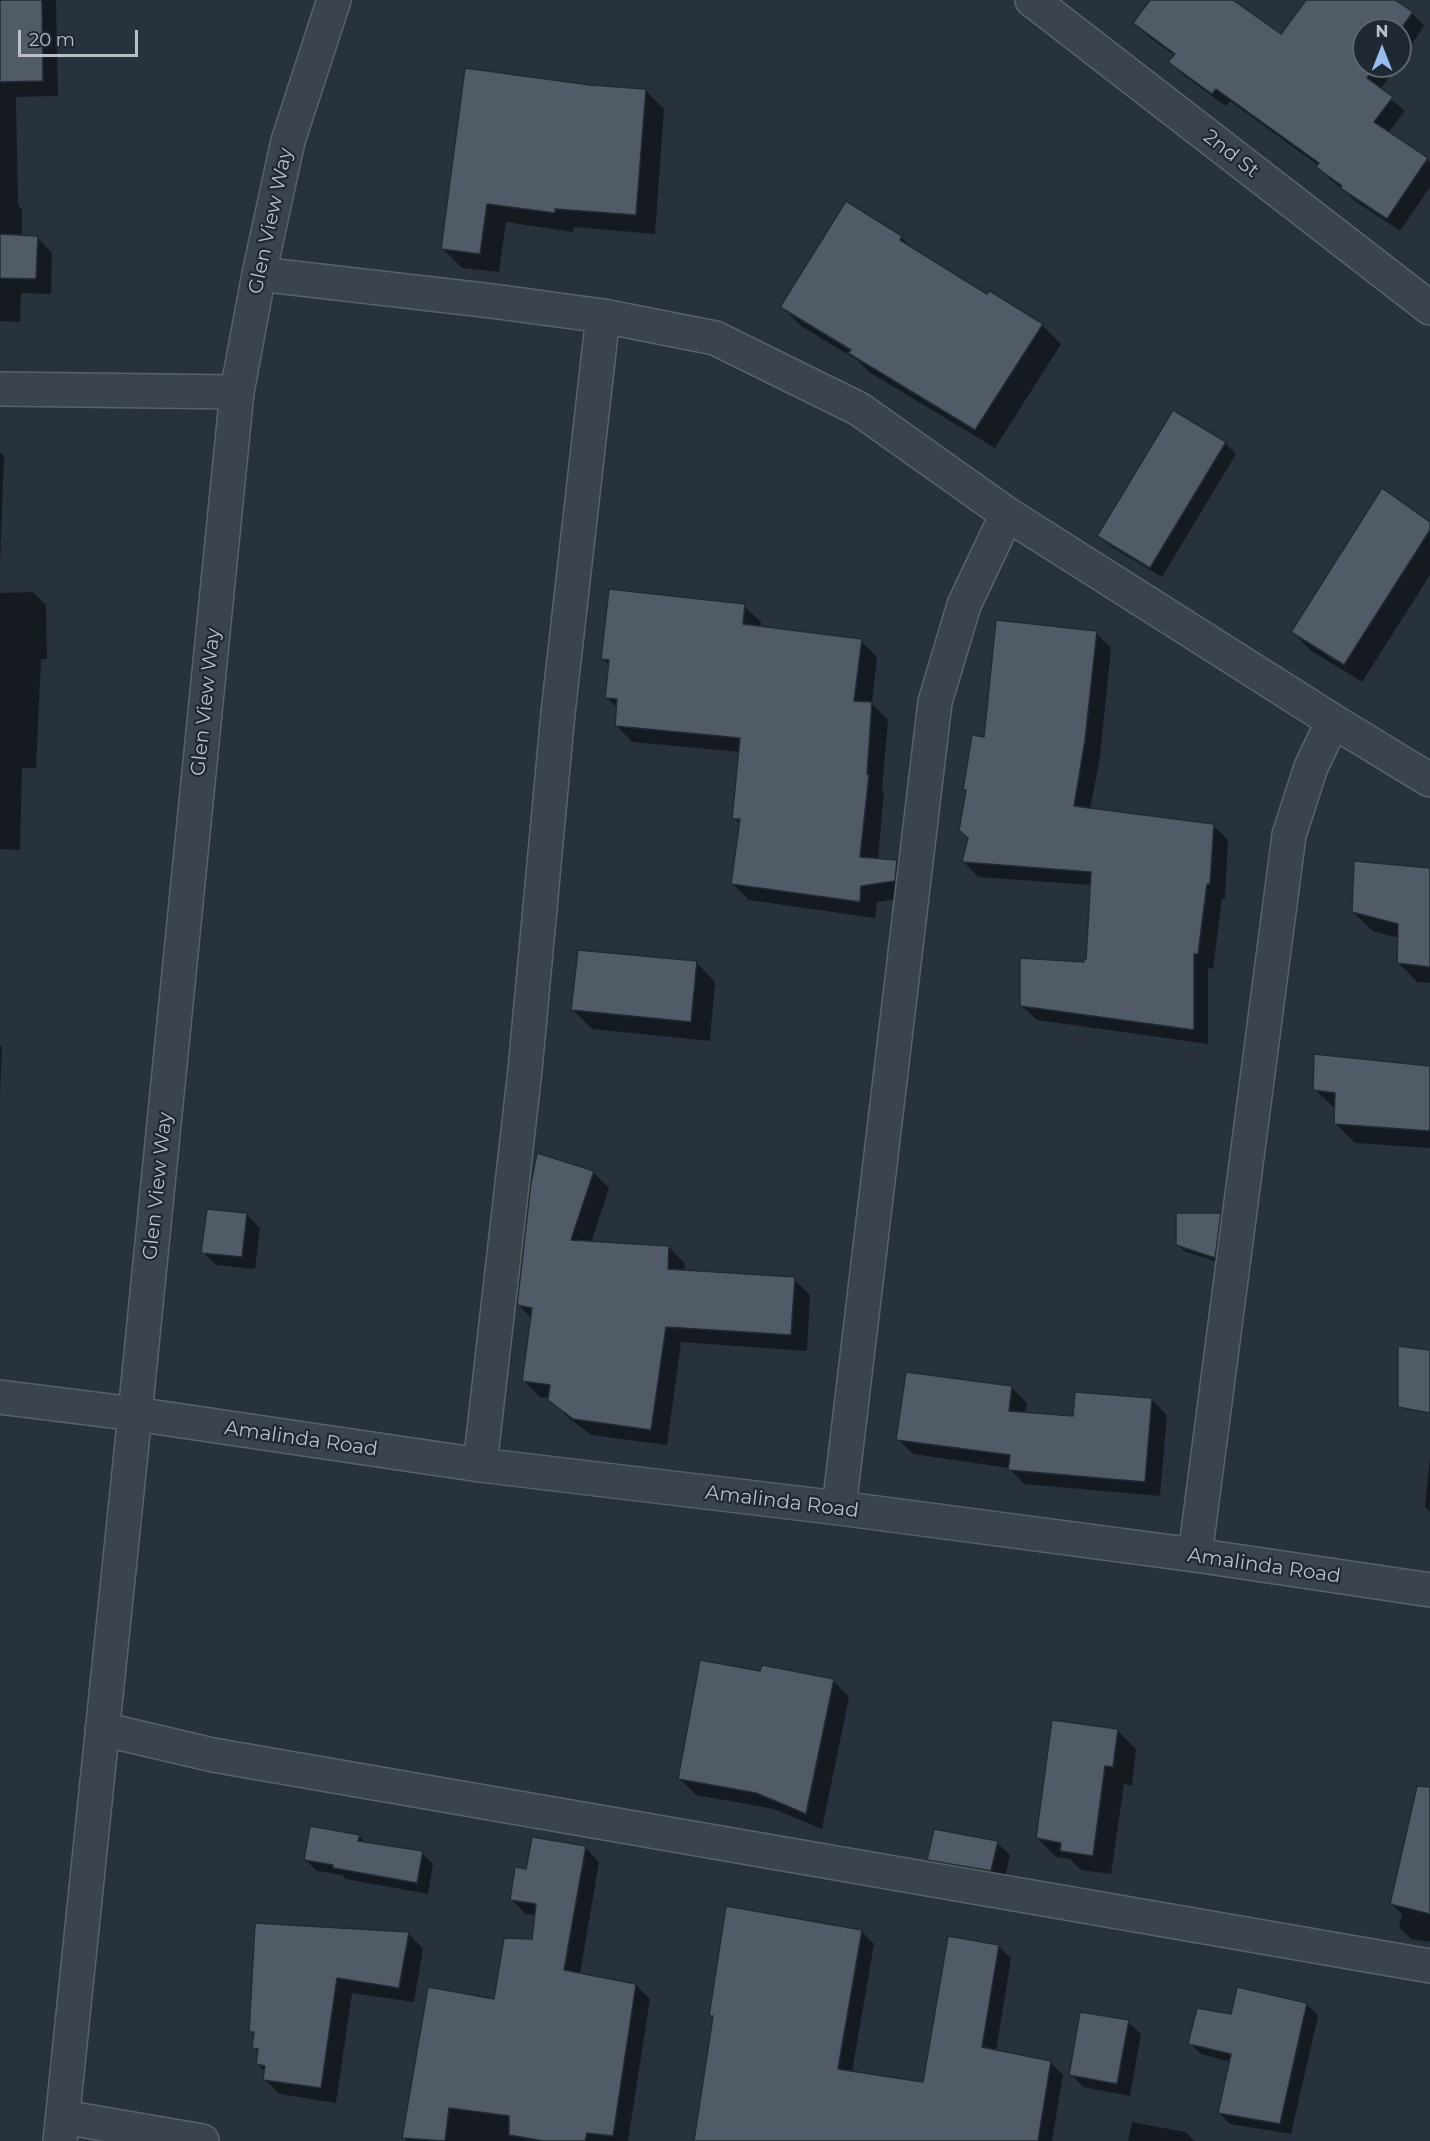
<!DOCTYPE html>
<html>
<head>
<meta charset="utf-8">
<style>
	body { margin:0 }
	#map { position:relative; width:1430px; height:2141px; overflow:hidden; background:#28323d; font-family:Montserrat,sans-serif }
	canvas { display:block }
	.north { position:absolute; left:1352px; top:18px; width:60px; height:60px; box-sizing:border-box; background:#202933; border:2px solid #5d656f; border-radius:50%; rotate:0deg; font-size:16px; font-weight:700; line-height:24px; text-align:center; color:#b8bfc8 }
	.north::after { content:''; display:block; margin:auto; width:21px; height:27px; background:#97bcee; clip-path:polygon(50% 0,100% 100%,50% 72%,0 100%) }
	.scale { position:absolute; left:18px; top:30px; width:120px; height:27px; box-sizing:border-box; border:3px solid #b8bfc8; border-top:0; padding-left:8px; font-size:18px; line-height:21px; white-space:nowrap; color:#b8bfc8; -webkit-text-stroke:4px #202933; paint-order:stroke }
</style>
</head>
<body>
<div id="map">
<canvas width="1430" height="2141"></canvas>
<div class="north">N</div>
<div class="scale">20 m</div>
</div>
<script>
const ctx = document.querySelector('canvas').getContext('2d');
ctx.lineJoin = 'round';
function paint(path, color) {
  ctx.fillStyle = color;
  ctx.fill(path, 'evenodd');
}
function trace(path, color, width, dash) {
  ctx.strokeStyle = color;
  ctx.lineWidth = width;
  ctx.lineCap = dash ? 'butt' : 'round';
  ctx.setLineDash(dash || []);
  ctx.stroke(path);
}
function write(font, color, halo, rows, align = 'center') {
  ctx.font = font + ' Montserrat,sans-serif';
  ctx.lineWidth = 4.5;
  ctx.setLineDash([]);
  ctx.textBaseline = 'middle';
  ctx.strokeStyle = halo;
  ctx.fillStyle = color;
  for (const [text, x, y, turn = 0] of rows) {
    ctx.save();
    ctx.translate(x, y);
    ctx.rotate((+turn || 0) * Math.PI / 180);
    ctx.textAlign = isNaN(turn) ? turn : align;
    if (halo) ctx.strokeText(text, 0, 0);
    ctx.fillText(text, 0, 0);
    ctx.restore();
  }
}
paint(new Path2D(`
	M 0,0 L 62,0 L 56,0 L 58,96 L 16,97 L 18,205 L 22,210 L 22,236 L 37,237 L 52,253 L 51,294 L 21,293 L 20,322 L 0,321 Z
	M 1148,0 L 1233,0 L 1281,36 L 1307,0 L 1393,0 L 1412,13 L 1424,26 L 1400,62 L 1400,30 L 1364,30 L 1364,66 L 1397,66 L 1380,90 L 1405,111 L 1388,133 L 1430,162 L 1430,187 L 1400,231 L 1355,201 L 1331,180 L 1318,167 L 1319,166 L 1230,101 L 1226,106 L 1183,75 L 1170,62 L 1175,56 L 1148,36 L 1135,23 L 1151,2 Z
	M 590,86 L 645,90 L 664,109 L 655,234 L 574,227 L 573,232 L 506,222 L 499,272 L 462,268 L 443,249 Z
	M 901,237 L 915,251 L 988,296 L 1042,325 L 1061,344 L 995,448 L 869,372 L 857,360 L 801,326 L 782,307 Z
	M 1225,443 L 1236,454 L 1162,577 L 1110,546 L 1099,536 Z
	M 0,452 L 4,456 L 0,566 Z
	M 1430,524 L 1430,575 L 1362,682 L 1310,650 L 1293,632 Z
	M 33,592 L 46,605 L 47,659 L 41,659 L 36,768 L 22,768 L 20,850 L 0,849 L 0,593 Z
	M 744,606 L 761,622 L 760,628 L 861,641 L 877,657 L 872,704 L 888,720 L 882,790 L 884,792 L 878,860 L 897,861 L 913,877 L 911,897 L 877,902 L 875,918 L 749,900 L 733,884 L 741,825 L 734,818 L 740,752 L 632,742 L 616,725 L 618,709 L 607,697 L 610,666 L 603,659 Z
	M 1096,633 L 1111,648 L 1100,756 L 1090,810 L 1213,825 L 1228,840 L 1225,899 L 1222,898 L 1213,969 L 1208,968 L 1208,1044 L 1037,1020 L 1021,1005 L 1088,960 L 1092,885 L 978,877 L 964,862 L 969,838 L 967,792 L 965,789 L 985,738 Z
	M 1430,870 L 1430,983 L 1417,982 L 1398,962 L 1399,938 L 1373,931 L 1353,912 Z
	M 696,962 L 715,982 L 710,1041 L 592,1029 L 573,1010 Z
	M 0,1045 L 2,1047 L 0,1094 Z
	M 1430,1067 L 1430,1148 L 1355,1143 L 1336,1124 L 1336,1109 L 1315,1090 Z
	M 593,1172 L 609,1188 L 591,1243 L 669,1247 L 685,1264 L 684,1272 L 794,1279 L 810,1295 L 807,1351 L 681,1342 L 667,1445 L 591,1435 L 566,1416 L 550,1398 L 540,1397 L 524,1381 L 532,1319 L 519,1305 Z
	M 1220,1214 L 1226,1220 L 1221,1263 L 1184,1251 L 1178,1245 Z
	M 247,1215 L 260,1228 L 255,1269 L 216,1265 L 203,1252 Z
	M 1012,1388 L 1027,1403 L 1025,1413 L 1074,1417 L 1152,1400 L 1167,1415 L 1160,1496 L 1024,1484 L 1009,1468 L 913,1454 L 898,1439 Z
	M 1430,1456 L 1430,1512 L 1425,1507 Z
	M 762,1673 L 833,1681 L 849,1697 L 822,1829 L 774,1809 L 696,1795 L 680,1779 Z
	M 1117,1730 L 1136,1749 L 1132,1786 L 1124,1784 L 1111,1874 L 1081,1870 L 1070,1859 L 1056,1857 L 1037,1838 Z
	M 1430,1793 L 1430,1942 L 1411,1939 L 1399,1927 L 1402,1914 L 1391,1904 Z
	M 359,1836 L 366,1843 L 422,1853 L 433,1864 L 428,1894 L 346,1879 L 342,1875 L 317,1871 L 306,1860 Z
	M 997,1843 L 1010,1855 L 1004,1883 L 942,1872 L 929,1859 Z
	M 585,1847 L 599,1862 L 580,1974 L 636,1985 L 650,1999 L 628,2141 L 407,2141 L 404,2138 L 534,1941 L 537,1915 L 526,1914 L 511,1899 L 528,1871 Z
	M 861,1931 L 874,1944 L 852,2072 L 924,2084 L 950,1938 L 999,1946 L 1011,1959 L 996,2051 L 1050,2062 L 1063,2075 L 1052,2141 L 695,2141 L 714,2019 L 711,2015 Z
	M 408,1933 L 423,1949 L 414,2002 L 352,1993 L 336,2103 L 280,2094 L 264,2079 L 265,2072 L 257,2064 L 259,2053 L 254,2048 L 256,2036 L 251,2031 Z
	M 1307,2004 L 1318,2016 L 1291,2134 L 1230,2124 L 1219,2113 L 1231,2062 L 1201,2054 L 1190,2043 L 1232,2015 Z
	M 1128,2022 L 1141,2034 L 1130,2096 L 1083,2087 L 1071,2074 Z
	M 1132,2122 L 1185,2132 L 1195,2141 L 1128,2141 Z`), '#0007');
const building = new Path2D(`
	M 0,0 L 42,0 L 43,81 L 0,82 Z
	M 1150,0 L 1233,0 L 1281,34 L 1306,0 L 1395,0 L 1413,12 L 1400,30 L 1364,30 L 1364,66 L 1375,66 L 1367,78 L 1393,97 L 1374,122 L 1428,158 L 1387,219 L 1340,188 L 1342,186 L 1316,167 L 1319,163 L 1216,89 L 1212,94 L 1168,62 L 1175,54 L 1133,23 Z
	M 465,68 L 590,85 L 646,89 L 636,215 L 555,209 L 555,213 L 487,204 L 480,254 L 441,249 Z
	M 846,201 L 902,236 L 900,240 L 987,294 L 990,291 L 1043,324 L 975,430 L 848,353 L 851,350 L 780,307 Z
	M 0,234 L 38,236 L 36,279 L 0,278 Z
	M 1173,410 L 1226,442 L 1150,568 L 1097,536 Z
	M 1382,488 L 1430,522 L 1430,530 L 1344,665 L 1291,632 Z
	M 609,589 L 745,604 L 743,624 L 862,639 L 854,701 L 872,702 L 867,774 L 869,775 L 860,857 L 897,860 L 895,881 L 861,886 L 860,902 L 731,884 L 740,819 L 732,819 L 740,738 L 615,726 L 617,699 L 605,698 L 609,660 L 601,659 Z
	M 996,620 L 1097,631 L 1085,740 L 1074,806 L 1214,824 L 1210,884 L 1207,884 L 1198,954 L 1194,954 L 1194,1030 L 1020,1006 L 1020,958 L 1084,962 L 1084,958 L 1086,959 L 1091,872 L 962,862 L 968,838 L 959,830 L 966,790 L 963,790 L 972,735 L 984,737 Z
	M 1354,861 L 1430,868 L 1430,967 L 1397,963 L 1398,924 L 1352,912 Z
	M 578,950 L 697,961 L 691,1022 L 571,1010 Z
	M 1314,1054 L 1430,1066 L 1430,1131 L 1334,1124 L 1335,1093 L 1313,1090 Z
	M 537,1153 L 594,1171 L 571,1240 L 669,1246 L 668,1269 L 795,1277 L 791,1335 L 666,1327 L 651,1430 L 573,1419 L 548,1400 L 550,1385 L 522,1381 L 532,1308 L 517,1305 L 531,1183 Z
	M 207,1209 L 247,1213 L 242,1257 L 201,1253 Z
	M 1176,1213 L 1221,1213 L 1215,1258 L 1176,1245 Z
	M 1398,1346 L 1430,1350 L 1430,1413 L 1398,1407 Z
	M 906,1372 L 1012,1386 L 1009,1411 L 1073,1416 L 1075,1392 L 1152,1398 L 1145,1482 L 1008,1470 L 1010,1455 L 896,1440 Z
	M 700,1660 L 760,1671 L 762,1665 L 834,1679 L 806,1814 L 756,1793 L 678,1779 Z
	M 1052,1720 L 1118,1729 L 1113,1767 L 1105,1766 L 1093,1856 L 1060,1851 L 1061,1843 L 1036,1838 Z
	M 1417,1786 L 1430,1787 L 1430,1914 L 1390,1904 Z
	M 310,1826 L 360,1835 L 358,1841 L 423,1851 L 417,1883 L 333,1868 L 333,1865 L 304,1860 Z
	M 934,1829 L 998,1841 L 991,1871 L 927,1860 Z
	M 532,1837 L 586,1846 L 564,1970 L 636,1984 L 613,2136 L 587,2133 L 585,2141 L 544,2141 L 509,2135 L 509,2116 L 449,2108 L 445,2141 L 402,2138 L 428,1987 L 494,1999 L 504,1938 L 532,1939 L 536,1904 L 510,1900 L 515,1867 L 526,1869 Z
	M 726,1906 L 862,1930 L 838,2069 L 923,2082 L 948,1936 L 999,1945 L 982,2047 L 1051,2061 L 1038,2141 L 694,2141 L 713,2016 L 709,2016 Z
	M 255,1923 L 409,1932 L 399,1988 L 337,1978 L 321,2088 L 263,2080 L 265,2066 L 256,2064 L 258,2049 L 252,2048 L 254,2032 L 249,2032 Z
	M 1237,1987 L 1307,2003 L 1280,2124 L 1218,2113 L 1231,2054 L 1188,2044 L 1197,2008 L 1231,2014 Z
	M 1080,2012 L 1129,2020 L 1117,2084 L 1069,2075 Z`);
paint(building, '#515b68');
trace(building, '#222b35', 1.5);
const minor = new Path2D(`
	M 1032,0 L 1430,308
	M 259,274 L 492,301 L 603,316 L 715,338 L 859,409 L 1007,514 L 1333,721 L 1430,780
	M 0,389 L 237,392
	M 0,1397 L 135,1414 L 60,2141
	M 480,1465 L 525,1070 L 558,713 L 603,316
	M 839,1508 L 935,702 L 964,605 L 1007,514
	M 1195,1555 L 1289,835 L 1311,767 L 1333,721
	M 102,1729 L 213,1755 L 1430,1966
	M 63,2117 L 202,2141`);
const tertiary = new Path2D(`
	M 334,0 L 288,141 L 259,274 L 237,392 L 135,1414 L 480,1465 L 839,1508 L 1195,1555 L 1430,1590`);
trace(minor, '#59626b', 36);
trace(tertiary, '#59626b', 36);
trace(minor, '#3b444e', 33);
trace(tertiary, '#3b444e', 33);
write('20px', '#b8bfc8', '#202933', [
	["2nd St",1231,154,38],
	["Glen View Way",271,221,-78],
	["Glen View Way",206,702,-84],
	["Glen View Way",158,1186,-84],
	["Amalinda Road",301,1439,8],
	["Amalinda Road",782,1502,7],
	["Amalinda Road",1264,1566,8]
]);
</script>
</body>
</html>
